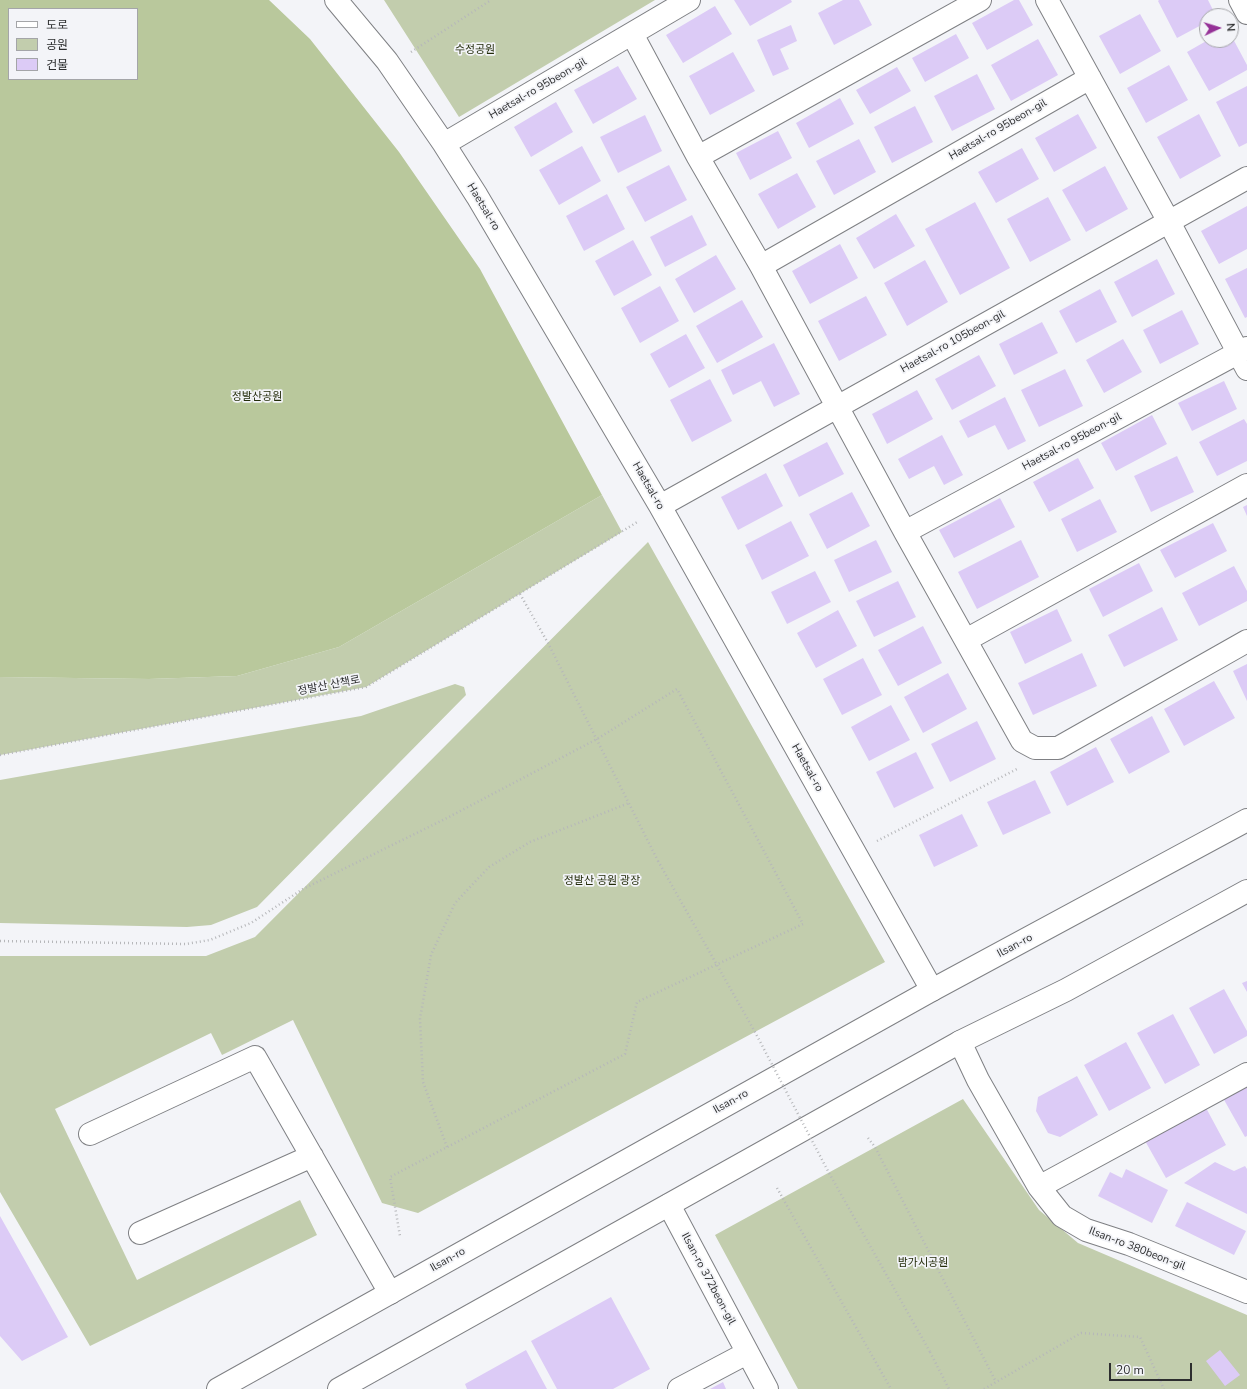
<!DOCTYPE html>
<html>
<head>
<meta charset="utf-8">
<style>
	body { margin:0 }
	#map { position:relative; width:1247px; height:1389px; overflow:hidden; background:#f3f4f8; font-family:"Nunito Sans","Noto Sans KR",sans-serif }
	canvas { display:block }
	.legend { position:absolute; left:8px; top:8px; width:130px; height:72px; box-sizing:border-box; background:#f3f4f8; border:1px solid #a4a5a8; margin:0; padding:5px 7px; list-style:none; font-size:12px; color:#2d2e2f }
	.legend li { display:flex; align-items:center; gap:8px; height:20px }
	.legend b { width:20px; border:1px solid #a4a5a8 }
	.north { position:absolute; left:1199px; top:8px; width:40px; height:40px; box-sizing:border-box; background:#f3f4f8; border:1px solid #a4a5a8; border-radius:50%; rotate:86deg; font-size:11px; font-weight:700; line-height:16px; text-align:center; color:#2d2e2f }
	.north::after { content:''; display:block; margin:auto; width:14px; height:18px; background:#953197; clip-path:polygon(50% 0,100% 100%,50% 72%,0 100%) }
	.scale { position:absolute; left:1109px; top:1363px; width:83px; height:18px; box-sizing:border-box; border:2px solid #2d2e2f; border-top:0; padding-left:5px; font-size:12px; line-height:14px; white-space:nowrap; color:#2d2e2f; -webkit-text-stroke:3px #f3f4f8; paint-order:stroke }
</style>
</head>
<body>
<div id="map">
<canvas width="1247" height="1389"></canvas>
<ul class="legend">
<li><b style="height:5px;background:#fff"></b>도로</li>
<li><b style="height:11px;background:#c2cdad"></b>공원</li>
<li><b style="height:11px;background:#dccbf6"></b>건물</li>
</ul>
<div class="north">N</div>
<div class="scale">20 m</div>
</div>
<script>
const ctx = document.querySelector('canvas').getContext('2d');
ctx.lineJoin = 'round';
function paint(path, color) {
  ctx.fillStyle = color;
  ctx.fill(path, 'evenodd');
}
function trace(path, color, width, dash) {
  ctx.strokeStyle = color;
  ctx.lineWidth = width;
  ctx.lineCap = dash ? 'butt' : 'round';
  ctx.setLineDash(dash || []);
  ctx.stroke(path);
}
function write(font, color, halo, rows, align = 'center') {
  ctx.font = font + ' "Nunito Sans","Noto Sans KR",sans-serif';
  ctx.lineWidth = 3.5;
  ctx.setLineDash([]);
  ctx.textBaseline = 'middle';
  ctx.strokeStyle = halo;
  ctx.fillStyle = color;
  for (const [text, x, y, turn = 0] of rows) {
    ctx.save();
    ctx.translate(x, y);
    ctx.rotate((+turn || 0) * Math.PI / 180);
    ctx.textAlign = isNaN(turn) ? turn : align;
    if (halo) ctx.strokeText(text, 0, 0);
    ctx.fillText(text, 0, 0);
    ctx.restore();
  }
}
paint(new Path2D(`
	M 384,0 L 655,0 L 459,117 Z
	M 602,495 L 622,532 L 366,687 L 0,755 L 0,677 L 149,679 L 237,676 L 339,647 Z
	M 648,542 L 885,962 L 418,1213 L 382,1203 L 293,1020 L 222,1055 L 211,1033 L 55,1109 L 137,1280 L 300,1200 L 317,1235 L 90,1346 L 0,1192 L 0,956 L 206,956 L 255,937 Z
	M 455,684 L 464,687 L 466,695 L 257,907 L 211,925 L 187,927 L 0,923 L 0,780 L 361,716 Z
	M 963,1099 L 1039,1210 L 1078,1243 L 1247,1315 L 1247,1389 L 798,1389 L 715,1235 Z`), '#c2cdad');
paint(new Path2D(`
	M 0,0 L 269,0 L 310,39 L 399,152 L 480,269 L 602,495 L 339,647 L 237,676 L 149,679 L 0,677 ZM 9,9 L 137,9 L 137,79 L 9,79 Z`), '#b9c89c');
paint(new Path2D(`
	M 734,0 L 791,0 L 792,2 L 750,26 Z
	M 843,0 L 859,0 L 872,25 L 834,45 L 818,13 Z
	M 1014,0 L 1019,0 L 1033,25 L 987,50 L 972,23 Z
	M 1159,0 L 1208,0 L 1216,16 L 1207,16 L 1207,22 L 1177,38 L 1158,1 Z
	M 715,6 L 732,34 L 683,63 L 666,35 Z
	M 1140,14 L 1161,51 L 1120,74 L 1099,36 Z
	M 791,25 L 797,41 L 780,49 L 789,69 L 773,76 L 757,40 Z
	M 956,34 L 969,58 L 925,82 L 912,58 Z
	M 1231,35 L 1247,65 L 1247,70 L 1209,91 L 1187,52 L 1208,40 L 1231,40 Z
	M 1038,39 L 1058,75 L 1011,101 L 991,65 Z
	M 733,52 L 755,91 L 710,115 L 689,76 Z
	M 1169,65 L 1188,100 L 1146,123 L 1127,88 Z
	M 618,66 L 637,99 L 593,124 L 574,90 Z
	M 897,67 L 911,91 L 870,114 L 856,90 Z
	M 977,74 L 995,109 L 952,131 L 934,96 Z
	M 1247,86 L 1247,143 L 1239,147 L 1216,102 Z
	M 840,98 L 854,124 L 809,148 L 796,123 Z
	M 556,102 L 573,132 L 531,157 L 514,127 Z
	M 915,106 L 933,142 L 892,163 L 874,127 Z
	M 1078,114 L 1097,148 L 1054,172 L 1035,138 Z
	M 1199,114 L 1221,156 L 1180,179 L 1157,137 Z
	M 645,115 L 662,151 L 618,173 L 600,137 Z
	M 778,131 L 792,158 L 750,180 L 736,153 Z
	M 859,139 L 876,172 L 834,195 L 816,161 Z
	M 582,146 L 601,181 L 559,205 L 539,170 Z
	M 1022,148 L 1039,179 L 996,203 L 978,172 Z
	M 669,165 L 687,200 L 645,222 L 626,187 Z
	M 1105,166 L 1128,209 L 1086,232 L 1062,190 Z
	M 797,173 L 816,207 L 778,229 L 758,194 Z
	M 607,194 L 625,229 L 584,251 L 566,216 Z
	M 1048,197 L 1071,240 L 1030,262 L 1007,219 Z
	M 975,202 L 1010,268 L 960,295 L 925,229 Z
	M 1247,206 L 1247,249 L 1219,264 L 1201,231 Z
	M 896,214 L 915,246 L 874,269 L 856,238 Z
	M 692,215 L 707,245 L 665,267 L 650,237 Z
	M 633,240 L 652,275 L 614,296 L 595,261 Z
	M 840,244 L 858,278 L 810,304 L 792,271 Z
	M 716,255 L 736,289 L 694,313 L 675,279 Z
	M 1157,259 L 1175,294 L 1132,317 L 1114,282 Z
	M 925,260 L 948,302 L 907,326 L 884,283 Z
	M 1247,268 L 1247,317 L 1245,318 L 1225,279 Z
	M 660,286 L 679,321 L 640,343 L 621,308 Z
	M 1100,289 L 1117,322 L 1076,343 L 1059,311 Z
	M 866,296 L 887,335 L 839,361 L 818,321 Z
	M 742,300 L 763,337 L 717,363 L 696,326 Z
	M 1182,310 L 1199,344 L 1160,364 L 1143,330 Z
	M 1042,322 L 1058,353 L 1014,375 L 999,344 Z
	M 686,334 L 705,368 L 669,388 L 650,354 Z
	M 1123,339 L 1142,372 L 1104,393 L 1086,360 Z
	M 774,343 L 800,394 L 774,407 L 761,381 L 733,395 L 721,370 Z
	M 979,355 L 996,386 L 952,410 L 935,379 Z
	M 1065,369 L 1083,406 L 1039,427 L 1021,390 Z
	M 710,379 L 732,421 L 692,442 L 670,400 Z
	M 1224,381 L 1237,409 L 1192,431 L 1178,403 Z
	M 917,390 L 933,419 L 887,444 L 872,414 Z
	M 1005,397 L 1026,441 L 1008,450 L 995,425 L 968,438 L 959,421 Z
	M 1152,415 L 1167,444 L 1116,471 L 1101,443 Z
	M 1244,419 L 1247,424 L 1247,461 L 1217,476 L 1199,442 Z
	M 942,435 L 963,475 L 944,485 L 934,466 L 909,479 L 898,459 Z
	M 827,442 L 844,474 L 799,497 L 783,465 Z
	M 1177,456 L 1194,492 L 1151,512 L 1134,476 Z
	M 1078,458 L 1094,488 L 1049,512 L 1033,482 Z
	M 766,473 L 783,506 L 738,530 L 721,497 Z
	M 852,492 L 870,526 L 827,549 L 809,514 Z
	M 1000,498 L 1015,527 L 954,558 L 939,530 Z
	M 1100,499 L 1117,532 L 1077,552 L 1061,519 Z
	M 1247,505 L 1247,516 L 1243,507 Z
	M 791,521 L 809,556 L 762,580 L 745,545 Z
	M 1213,523 L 1227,551 L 1175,578 L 1160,550 Z
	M 876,540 L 892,572 L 849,592 L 834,560 Z
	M 1021,540 L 1039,577 L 977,609 L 958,572 Z
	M 1139,563 L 1153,591 L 1103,617 L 1089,589 Z
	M 1234,566 L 1247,591 L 1247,601 L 1199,626 L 1182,593 Z
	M 815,571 L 831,602 L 787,624 L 771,592 Z
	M 898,581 L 916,617 L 874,637 L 856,601 Z
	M 1162,607 L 1178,640 L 1124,667 L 1108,635 Z
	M 1057,609 L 1072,641 L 1025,664 L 1010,632 Z
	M 838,610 L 857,646 L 816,668 L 797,633 Z
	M 923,626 L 942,663 L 898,686 L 878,650 Z
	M 1082,653 L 1097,686 L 1033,715 L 1018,683 Z
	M 863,658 L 882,695 L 842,715 L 823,679 Z
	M 1247,664 L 1247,701 L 1233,671 Z
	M 948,673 L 967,709 L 923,733 L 904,697 Z
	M 1214,681 L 1235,718 L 1184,746 L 1164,709 Z
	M 891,705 L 910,740 L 869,761 L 851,727 Z
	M 1152,716 L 1170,752 L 1129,774 L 1110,739 Z
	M 977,721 L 996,759 L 950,782 L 931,744 Z
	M 1096,747 L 1114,782 L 1067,806 L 1050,772 Z
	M 916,752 L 934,788 L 894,808 L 876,772 Z
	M 1035,780 L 1051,813 L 1003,835 L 987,802 Z
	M 962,814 L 978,846 L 934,867 L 919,835 Z
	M 1247,981 L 1247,992 L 1242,983 Z
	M 1224,989 L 1247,1031 L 1247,1036 L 1214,1054 L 1189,1008 Z
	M 1173,1014 L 1200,1065 L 1165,1084 L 1137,1033 Z
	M 1126,1042 L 1151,1088 L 1109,1111 L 1084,1065 Z
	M 1077,1076 L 1098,1115 L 1060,1137 L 1048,1133 L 1036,1111 L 1038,1097 Z
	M 1247,1085 L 1247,1136 L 1245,1137 L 1223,1098 Z
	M 1205,1106 L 1226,1145 L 1166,1178 L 1144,1139 Z
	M 1215,1162 L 1234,1171 L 1245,1166 L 1247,1169 L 1247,1214 L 1184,1183 Z
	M 1126,1169 L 1168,1190 L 1152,1223 L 1098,1196 L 1110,1172 L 1122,1178 Z
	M 1187,1202 L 1246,1231 L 1234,1255 L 1175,1226 Z
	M 0,1216 L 68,1337 L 22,1361 L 0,1336 Z
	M 611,1297 L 650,1369 L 613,1389 L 557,1389 L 531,1341 Z
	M 526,1350 L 547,1389 L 467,1389 L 465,1384 Z
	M 1220,1350 L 1240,1375 L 1225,1386 L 1206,1361 Z
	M 723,1382 L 726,1389 L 710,1389 Z`), '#dccbf6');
const minor = new Path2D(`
	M 336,0 L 387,61 L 444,144 L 477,196 L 660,506 L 932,990
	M 1047,0 L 1169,222 L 1247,369
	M 1240,0 L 1247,13
	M 632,34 L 698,157 L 761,266 L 905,532 L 1022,741 L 1035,748 L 1058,748 L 1247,641
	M 444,144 L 689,0
	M 698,157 L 980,0
	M 761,266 L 1090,78
	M 660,506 L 1247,178
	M 905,532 L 1247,348
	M 966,640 L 1247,485
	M 960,1042 L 978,1080 L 1039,1187 L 1062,1216 L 1086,1230 L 1129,1244 L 1247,1292
	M 90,1134 L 255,1057 L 390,1293
	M 1039,1187 L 1247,1074
	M 669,1205 L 767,1389
	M 140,1233 L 312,1156
	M 679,1389 L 747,1353`);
const major = new Path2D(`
	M 218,1389 L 932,990 L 1247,820
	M 339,1389 L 960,1042 L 1066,990 L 1247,891`);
trace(minor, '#7f8084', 24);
trace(major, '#7f8084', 24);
trace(new Path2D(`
	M 411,52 L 491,0
	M 520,594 L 548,643 L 658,861
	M 0,755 L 366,687 L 639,521
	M 877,841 L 1019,768
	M 0,941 L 186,944 L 210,940 L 251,923 L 303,889 L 447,818 L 597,739 L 677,689 L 803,924 L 637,1002 L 625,1054 L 390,1177 L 400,1236
	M 868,1138 L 875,1147 L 996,1382
	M 447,1147 L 423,1082 L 420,1019 L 431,955 L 455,903 L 489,867 L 530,842 L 629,803
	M 777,1188 L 891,1389
	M 930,1352 L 949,1389
	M 984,1389 L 1081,1333 L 1140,1337 L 1164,1389`), '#b6b7ba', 2.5, [1, 3]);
trace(minor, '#fff', 22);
trace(major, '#fff', 22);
trace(new Path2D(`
	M 658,861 L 755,1032 L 829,1173 L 930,1352`), '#b6b7ba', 2.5, [1, 3]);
write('11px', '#242d0b', '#f3f4f8', [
	["수정공원",475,50],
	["정발산공원",257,397],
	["정발산 공원 광장",602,881],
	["밤가시공원",923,1263]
]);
write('11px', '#2d2e2f', '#f3f4f8', [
	["Haetsal-ro 95beon-gil",538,89,-30],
	["Haetsal-ro 95beon-gil",998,130,-30],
	["Haetsal-ro",483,207,59],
	["Haetsal-ro 105beon-gil",953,342,-29],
	["Haetsal-ro 95beon-gil",1072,442,-28],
	["Haetsal-ro",648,486,60],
	["정발산 산책로",329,686,-11],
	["Haetsal-ro",807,768,61],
	["Ilsan-ro",1015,946,-28],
	["Ilsan-ro",731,1102,-29],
	["Ilsan-ro 380beon-gil",1137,1249,21],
	["Ilsan-ro",448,1260,-29],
	["Ilsan-ro 372beon-gil",708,1279,62]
]);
</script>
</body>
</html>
